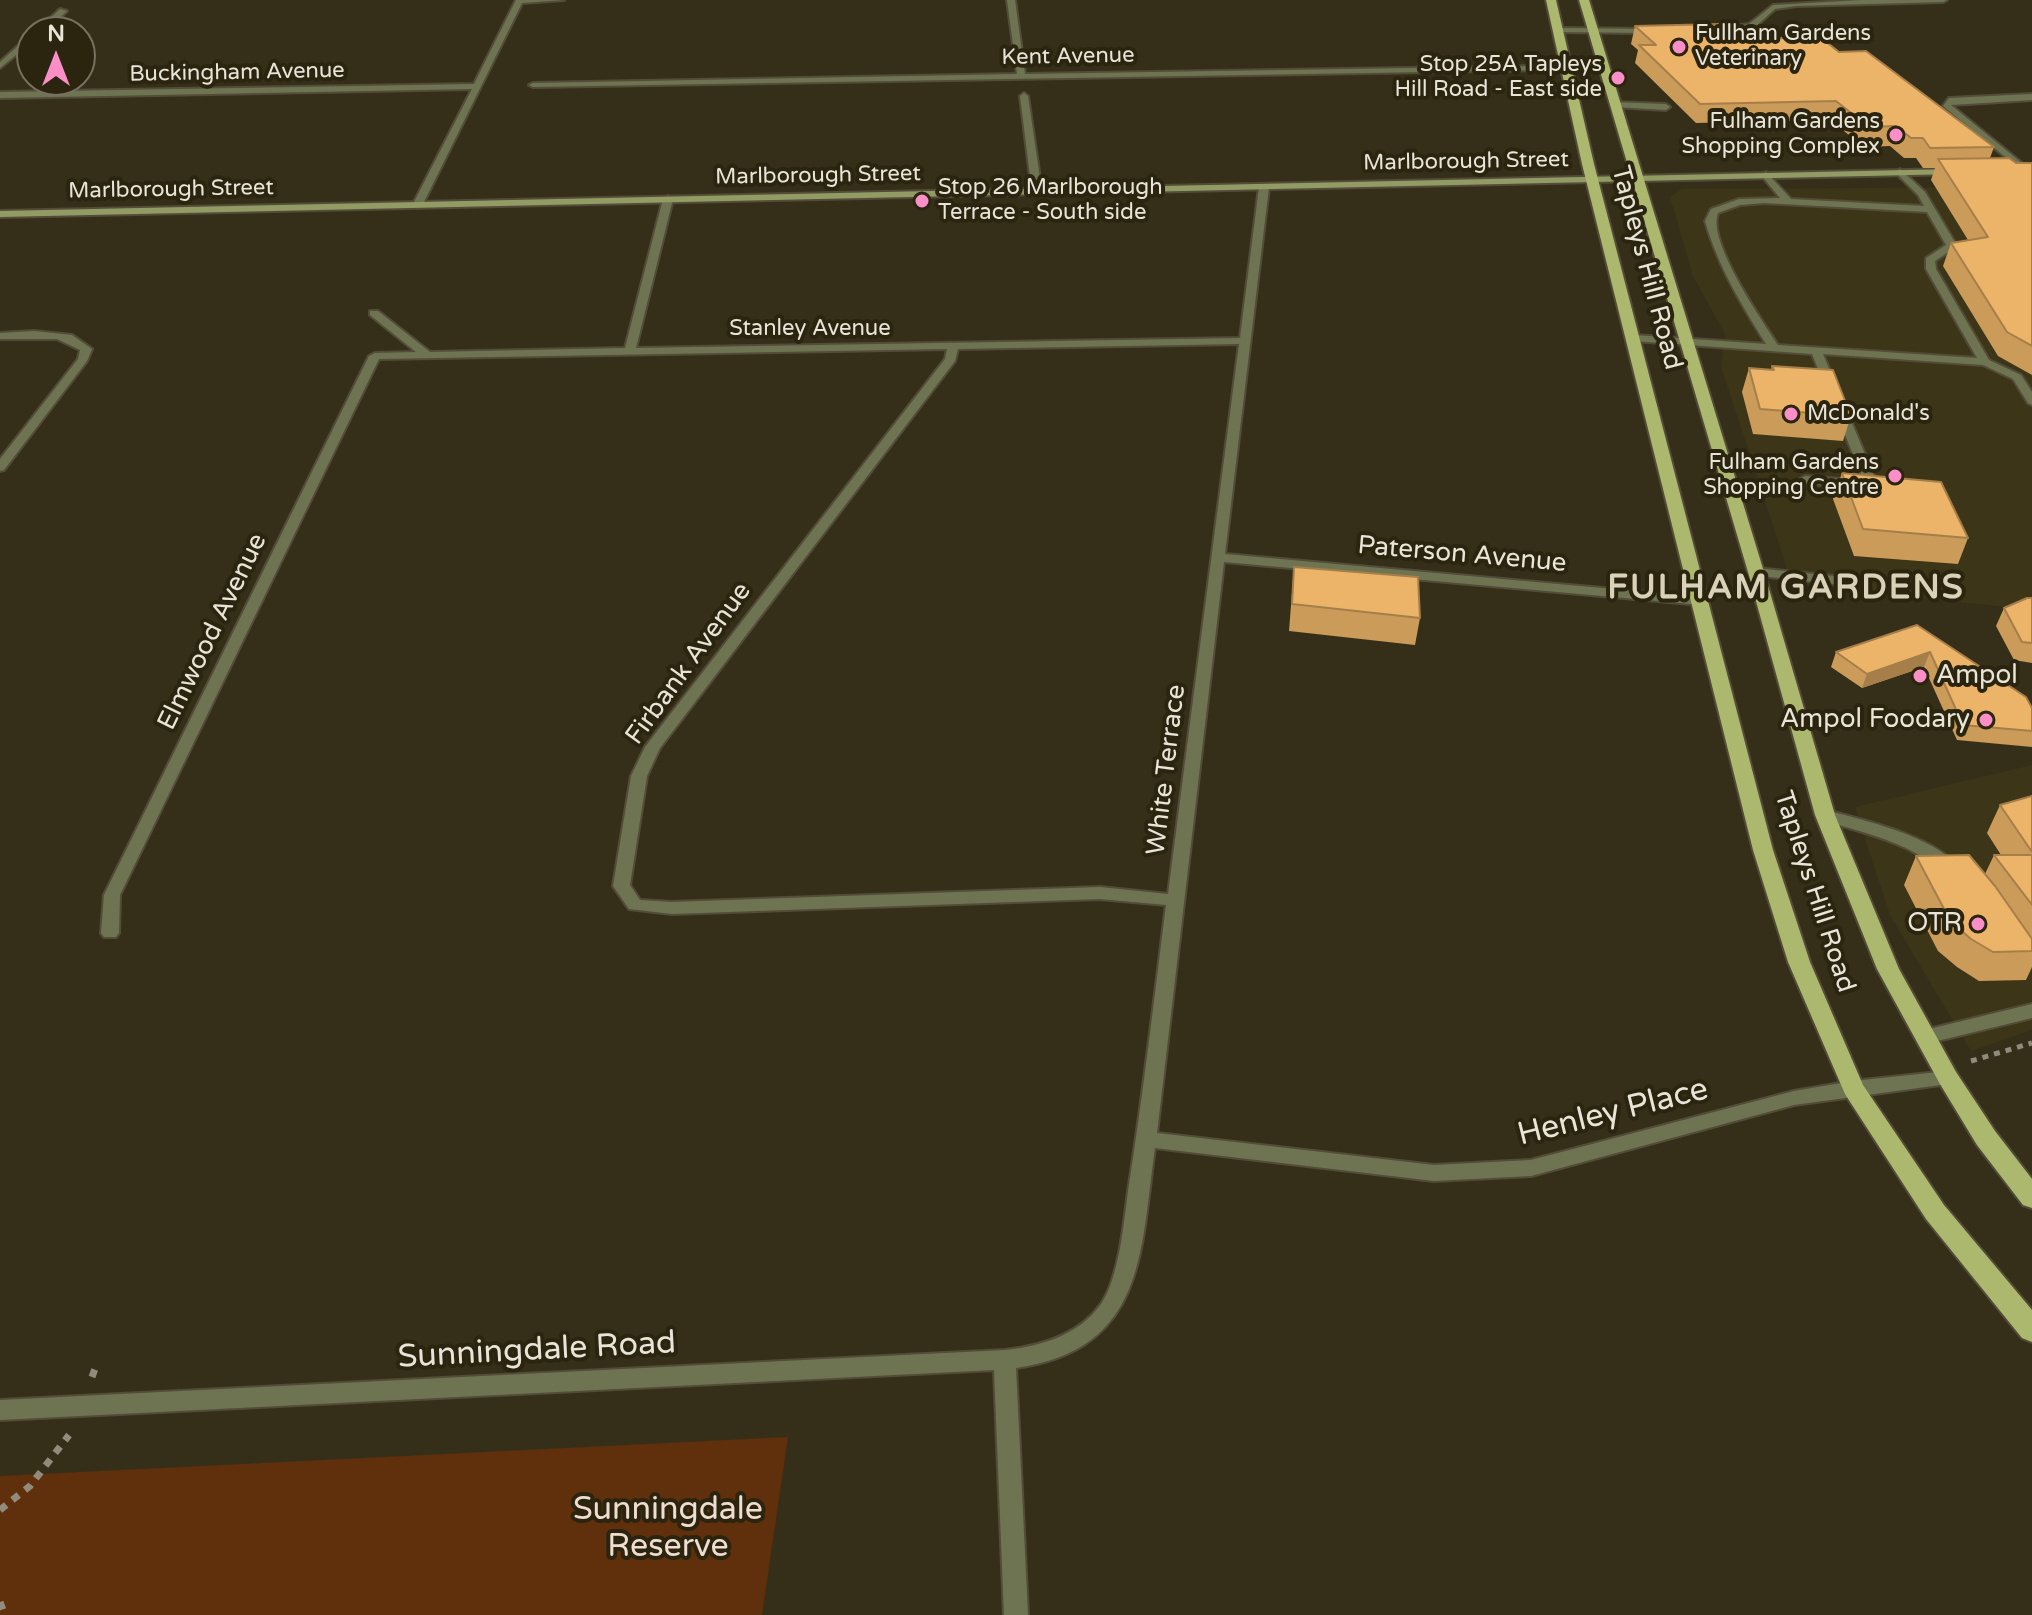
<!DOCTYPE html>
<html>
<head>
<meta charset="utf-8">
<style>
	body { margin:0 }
	#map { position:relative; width:2032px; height:1615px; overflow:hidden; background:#352f1a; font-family:"Varela Round",sans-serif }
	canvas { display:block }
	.north { position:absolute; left:16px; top:16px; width:80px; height:80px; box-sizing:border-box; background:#2b2510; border:2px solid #777160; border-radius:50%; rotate:0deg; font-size:22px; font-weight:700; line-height:32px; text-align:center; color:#e8e4d7 }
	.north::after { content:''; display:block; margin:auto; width:28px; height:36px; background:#fa8fc7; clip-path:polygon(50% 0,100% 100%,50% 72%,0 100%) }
</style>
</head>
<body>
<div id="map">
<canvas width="2032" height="1615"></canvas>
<div class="north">N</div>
</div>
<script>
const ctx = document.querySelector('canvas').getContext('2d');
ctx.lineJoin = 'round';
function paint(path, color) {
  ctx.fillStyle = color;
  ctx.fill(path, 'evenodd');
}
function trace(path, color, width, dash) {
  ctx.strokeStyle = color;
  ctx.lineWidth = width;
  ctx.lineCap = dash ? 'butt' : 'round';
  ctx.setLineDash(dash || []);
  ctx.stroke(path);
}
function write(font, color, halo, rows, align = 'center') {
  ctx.font = font + ' "Varela Round",sans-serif';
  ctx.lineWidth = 8;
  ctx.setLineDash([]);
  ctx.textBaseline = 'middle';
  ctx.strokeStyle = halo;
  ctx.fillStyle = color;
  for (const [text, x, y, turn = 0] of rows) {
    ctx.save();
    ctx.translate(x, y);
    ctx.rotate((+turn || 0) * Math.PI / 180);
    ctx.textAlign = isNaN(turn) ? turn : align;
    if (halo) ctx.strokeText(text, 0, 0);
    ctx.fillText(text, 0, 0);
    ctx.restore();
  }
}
paint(new Path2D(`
	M 2032,187 L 2032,609 L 1793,587 L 1721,366 L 1725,334 L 1693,276 L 1670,197 L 1682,189 Z
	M 2032,765 L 2032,1030 L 1971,1051 L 1890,915 L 1855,807 Z`), '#3d3518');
paint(new Path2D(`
	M 788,1437 L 762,1615 L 0,1615 L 0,1476 Z`), '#602f0b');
const lane = new Path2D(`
	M 1612,102 L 1666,104 L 1670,107 L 1666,110 L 1615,107 L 1611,104 Z
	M 1900,169 L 1925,192 L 1957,246 L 1935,261 L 1936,269 L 1989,360 L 2021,375 L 2032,392 L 2032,405 L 2028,403 L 2013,379 L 1983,365 L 1823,354 L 1878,485 L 1872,489 L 1801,483 L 1799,480 L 1805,476 L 1864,481 L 1812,354 L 1634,341 L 1629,338 L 1634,335 L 1766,344 C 1741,304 1718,266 1705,221 L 1711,209 L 1739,199 L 1780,198 L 1761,175 L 1766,172 L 1791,199 L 1924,206 L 1918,195 L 1895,172 ZM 1764,203 L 1927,212 L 1946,245 L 1926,258 L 1926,269 L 1977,358 L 1778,345 C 1761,319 1707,241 1718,213 L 1740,205 Z
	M 1756,568 L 1843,577 L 1850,581 L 1843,585 L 1751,575 L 1751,569 Z
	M 1825,810 C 1863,820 1935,836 1959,868 L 1951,874 C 1936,869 1921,855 1906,848 C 1878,835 1848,828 1819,819 L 1817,815 Z
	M 2032,1004 L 2032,1018 L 1925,1044 L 1918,1042 L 1916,1037 L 1918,1032 L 1925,1030 Z`);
const street = new Path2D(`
	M 516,0 L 564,0 L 522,3 L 423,204 L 418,207 L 413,204 L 472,89 L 0,98 L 0,92 L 474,84 Z
	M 1007,0 L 1015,0 L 1025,74 L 1604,65 L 1608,67 L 1604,69 L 533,87 L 529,85 L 533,83 L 1017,74 Z
	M 1861,0 L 1947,0 L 1943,2 L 1796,6 L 1775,9 L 1754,28 L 1708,32 L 1704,30 L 1749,24 L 1773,5 Z
	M 60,9 L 67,11 L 44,32 L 35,32 Z
	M 1558,28 L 1653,29 L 1657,31 L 1653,33 L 1555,32 Z
	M 29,36 L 32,36 L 32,42 L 0,68 L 0,62 Z
	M 1024,93 L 1028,96 L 1042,192 L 1037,195 L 1032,192 L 1020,96 Z
	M 2032,94 L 2032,100 L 1951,105 L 2029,169 L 2029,173 L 2026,174 L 1943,106 L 1949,98 Z
	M 1264,184 L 1269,187 L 1225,554 L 1702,597 L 1709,601 L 1702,605 L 1224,562 L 1157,1133 L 1434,1165 L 1531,1160 L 1794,1091 L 1853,1081 L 1948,1071 L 1955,1073 L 1957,1078 L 1955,1083 L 1794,1105 L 1531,1176 L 1434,1181 L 1155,1148 C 1140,1253 1146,1349 1016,1368 L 1028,1615 L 1004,1615 L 994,1370 L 0,1420 L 0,1400 L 1005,1350 C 1042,1346 1079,1335 1101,1304 C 1119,1278 1124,1222 1128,1191 C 1143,1096 1154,1000 1166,905 L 1100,899 L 672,914 L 629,909 L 613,886 L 631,776 L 645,747 L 945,359 L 947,349 L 379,359 L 120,895 L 119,933 L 116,937 L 104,937 L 101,933 L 104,895 L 369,356 L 375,353 L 416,352 L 370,315 L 370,311 L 378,311 L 430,352 L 625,348 L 663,199 L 668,196 L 673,199 L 636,348 L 1240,338 L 1259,187 ZM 1239,344 L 1168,894 L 1100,887 L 672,902 L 640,900 L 630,885 L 647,776 L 660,748 L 955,361 L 958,349 Z
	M 34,331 L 72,335 L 92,349 L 87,361 L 4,470 L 0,471 L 0,459 L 78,359 L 80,350 L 57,339 L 0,339 L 0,333 Z`);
const secondary = new Path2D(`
	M 1954,169 L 1959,172 L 1957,174 L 0,217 L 0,211 Z`);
const primary = new Path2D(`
	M 1546,0 L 1556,0 L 1594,164 L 1773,850 L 1810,962 L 1863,1085 L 1944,1205 L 2032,1310 L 2032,1342 L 2022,1338 L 1926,1219 L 1845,1094 L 1788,962 L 1753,850 L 1582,164 Z
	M 1579,0 L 1589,0 L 1764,572 L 1835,815 L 1899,969 L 1956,1072 L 1995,1131 L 2032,1179 L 2032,1208 L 2023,1205 L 1977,1145 L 1940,1084 L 1877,969 L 1815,815 L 1748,572 Z`);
trace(lane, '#524c38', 4);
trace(street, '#524c38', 4);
trace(secondary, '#524c38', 4);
trace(primary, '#524c38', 4);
trace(new Path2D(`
	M 1971,1061 L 2032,1043`), '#908b7a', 5, [6, 6]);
trace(new Path2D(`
	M 92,1377 L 97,1363
	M 0,1510 L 30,1486 L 69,1435
	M 0,1602 L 5,1615`), '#908b7a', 7, [8, 8]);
paint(lane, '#6e7452');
paint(street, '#6e7452');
paint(secondary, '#929b63');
paint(primary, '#adb86f');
paint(new Path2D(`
	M 1635,26 L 1839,52 L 1994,147 L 1990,158 L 2016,163 L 2032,163 L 2032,375 L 1998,356 L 1943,266 L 1951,243 L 1968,240 L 1931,180 L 1935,168 L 1923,168 L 1916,158 L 1904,158 L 1890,146 L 1863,147 L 1831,120 L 1696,123 L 1635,63 L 1638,50 L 1631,44 Z
	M 1772,366 L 1851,416 L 1843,441 L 1753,434 L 1742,392 L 1749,368 L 1771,370 Z
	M 1842,473 L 1968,538 L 1958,564 L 1854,556 L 1833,499 Z
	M 1294,567 L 1420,618 L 1415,645 L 1289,631 Z
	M 2032,598 L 2032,663 L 2014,660 L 1996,626 L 2004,608 Z
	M 1917,625 L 2032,708 L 2032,747 L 1957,740 L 1924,667 L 1862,688 L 1831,667 L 1836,652 Z
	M 2032,796 L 2032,967 L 2026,980 L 1979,981 L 1957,967 L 1938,951 L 1904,885 L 1916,856 L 1985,874 L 1994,855 L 2001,855 L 1987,833 L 2000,805 Z`), '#cb9b5a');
paint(new Path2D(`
	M 1930,652 L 1924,667 L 1862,688 L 1867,674 Z`), '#a57e4a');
const building = new Path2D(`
	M 1720,24 L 1738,39 L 1820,37 L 1839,52 L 1866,51 L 1994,147 L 1930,148 L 1923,138 L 1911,138 L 1896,126 L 1869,127 L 1836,101 L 1700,104 L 1639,45 L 1656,45 L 1635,26 Z
	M 2009,158 L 2016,163 L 2032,163 L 2032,346 L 2007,332 L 1951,243 L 1988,237 L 1938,159 Z
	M 1772,366 L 1833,370 L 1851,416 L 1760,409 L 1749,368 L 1774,370 Z
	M 1842,473 L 1941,482 L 1968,538 L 1863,529 Z
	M 1294,567 L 1418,577 L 1420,618 L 1292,604 Z
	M 2027,598 L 2032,598 L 2032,643 L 2022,642 L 2004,608 Z
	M 1917,625 L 2026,697 L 2032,708 L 2032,731 L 1963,725 L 1930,652 L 1867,674 L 1836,652 Z
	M 2032,796 L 2032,852 L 2000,805 Z
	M 1969,855 L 1995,886 L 2032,939 L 2032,951 L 1993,952 L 1971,939 L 1951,922 L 1916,856 Z
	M 1994,855 L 2032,855 L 2032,905 Z`);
paint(building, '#ecb469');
trace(building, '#a57e4a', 2);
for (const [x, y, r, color] of [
	[1679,47,8,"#fa8fc7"],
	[1618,78,8,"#fa8fc7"],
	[1896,135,8,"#fa8fc7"],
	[922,201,8,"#fa8fc7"],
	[1791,414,8,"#fa8fc7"],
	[1895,476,8,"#fa8fc7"],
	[1920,676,8,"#fa8fc7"],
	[1986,720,8,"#fa8fc7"],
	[1978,924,8,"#fa8fc7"]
]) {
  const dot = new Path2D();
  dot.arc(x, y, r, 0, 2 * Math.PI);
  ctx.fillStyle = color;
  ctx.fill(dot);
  trace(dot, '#2b2510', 3);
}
write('22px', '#e8e4d7', '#2b2510', [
	["Fullham Gardens",1695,34],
	["Veterinary",1695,59],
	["Stop 25A Tapleys",1602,65,"right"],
	["Hill Road - East side",1602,90,"right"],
	["Fulham Gardens",1880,122,"right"],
	["Shopping Complex",1880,147,"right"],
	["Stop 26 Marlborough",938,188],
	["Terrace - South side",938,213],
	["McDonald's",1807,414],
	["Fulham Gardens",1879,463,"right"],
	["Shopping Centre",1879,488,"right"]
], 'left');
write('22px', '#e8e4d7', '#2b2510', [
	["Kent Avenue",1068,57,-1],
	["Buckingham Avenue",237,73,-1],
	["Marlborough Street",1466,162,-1],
	["Marlborough Street",818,176,-1],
	["Marlborough Street",171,190,-1],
	["Stanley Avenue",810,329]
]);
write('26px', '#e8e4d7', '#2b2510', [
	["Tapleys Hill Road",1646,268,75],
	["Paterson Avenue",1462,555,5],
	["Elmwood Avenue",213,632,-64],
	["Firbank Avenue",689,664,-54],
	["White Terrace",1167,770,-83],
	["Tapleys Hill Road",1814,892,72]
]);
write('26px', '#e8e4d7', '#2b2510', [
	["Ampol",1936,676,"left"],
	["Ampol Foodary",1970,720],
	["OTR",1962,924]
], 'right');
write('32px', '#e8e4d7', '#2b2510', [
	["Henley Place",1613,1113,-14],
	["Sunningdale Road",537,1351,-3]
]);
write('32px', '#f1dcd0', '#2b2510', [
	["Sunningdale",668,1511],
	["Reserve",668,1548]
]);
ctx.letterSpacing = '2px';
write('bold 34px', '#d9d2b8', '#2b2510', [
	["FULHAM GARDENS",1786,589]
]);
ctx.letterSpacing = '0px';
</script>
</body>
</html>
